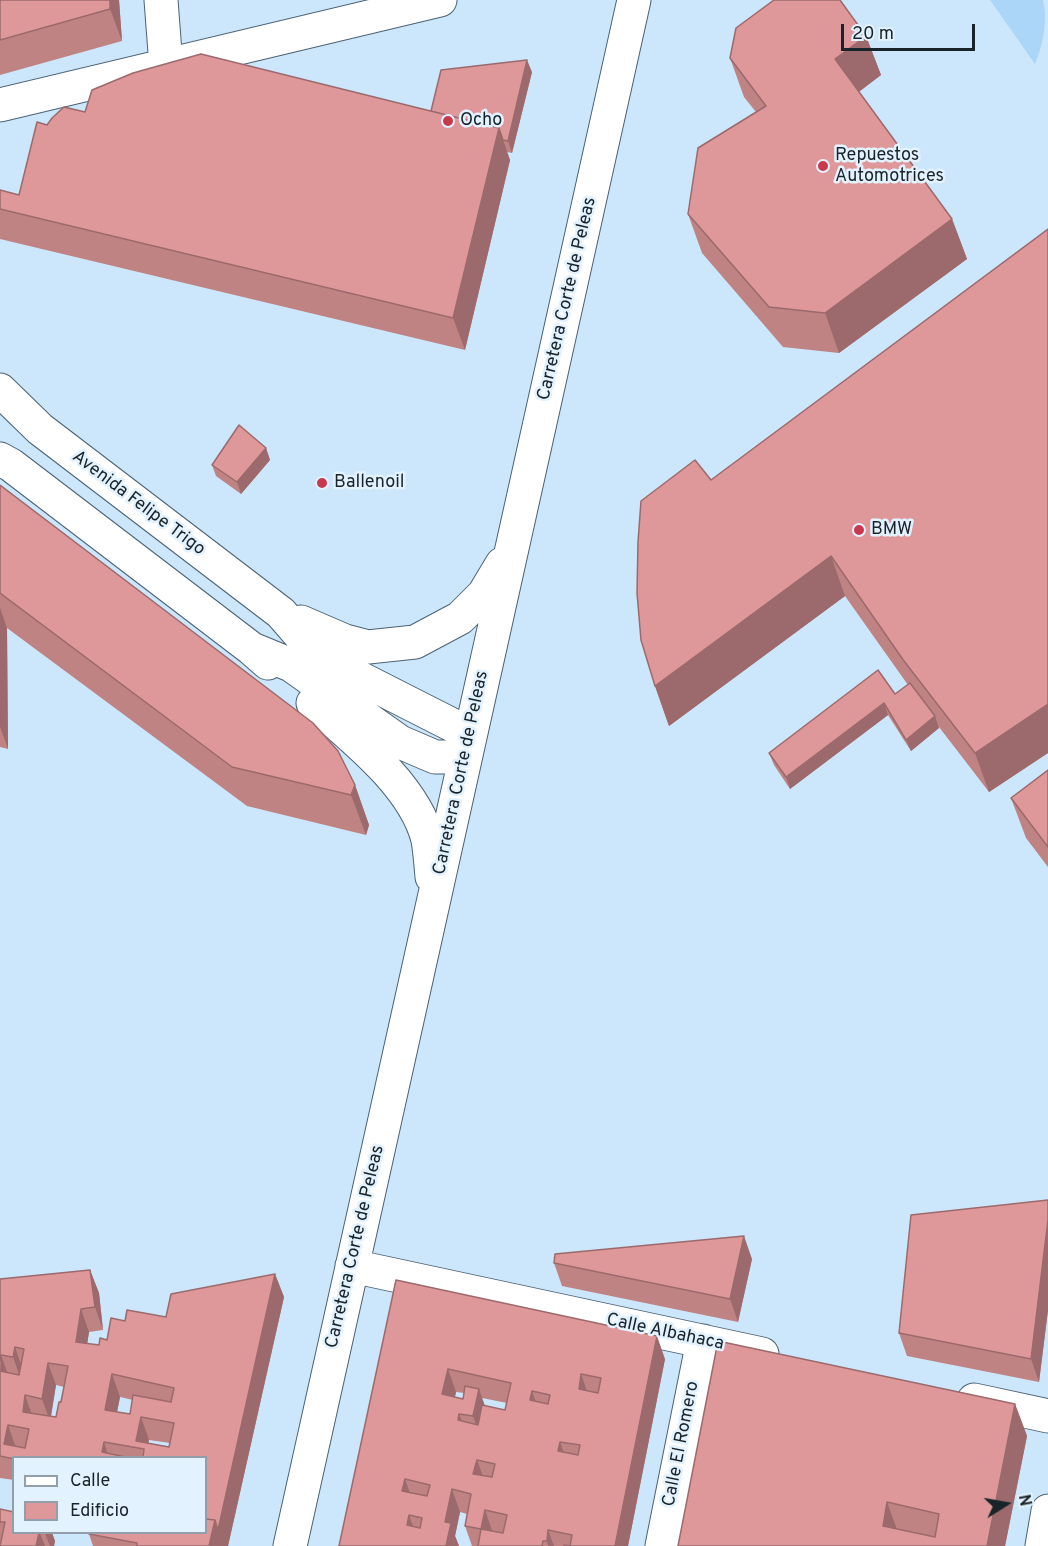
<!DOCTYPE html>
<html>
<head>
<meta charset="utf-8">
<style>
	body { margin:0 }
	#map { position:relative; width:1048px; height:1546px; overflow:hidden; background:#cce6fb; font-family:Overpass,sans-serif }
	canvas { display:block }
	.legend { position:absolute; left:12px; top:1456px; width:195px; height:78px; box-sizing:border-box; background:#e2f2ff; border:2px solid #929faa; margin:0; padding:8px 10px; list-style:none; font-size:18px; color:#19232a }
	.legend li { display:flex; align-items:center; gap:12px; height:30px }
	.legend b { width:30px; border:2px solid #929faa }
	.north { position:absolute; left:976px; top:1474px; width:60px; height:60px; -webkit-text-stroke:4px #e2f2ff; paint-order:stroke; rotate:79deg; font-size:16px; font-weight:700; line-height:24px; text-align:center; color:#19232a }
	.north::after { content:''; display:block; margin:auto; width:21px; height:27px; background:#19232a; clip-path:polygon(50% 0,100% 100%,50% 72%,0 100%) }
	.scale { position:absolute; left:841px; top:24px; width:134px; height:27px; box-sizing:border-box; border:3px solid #19232a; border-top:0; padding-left:8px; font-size:18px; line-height:21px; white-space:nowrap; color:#19232a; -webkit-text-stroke:4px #e2f2ff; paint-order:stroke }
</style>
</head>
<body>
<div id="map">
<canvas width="1048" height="1546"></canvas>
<ul class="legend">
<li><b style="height:8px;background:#fff"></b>Calle</li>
<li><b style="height:16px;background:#df989a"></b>Edificio</li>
</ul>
<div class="north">N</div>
<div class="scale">20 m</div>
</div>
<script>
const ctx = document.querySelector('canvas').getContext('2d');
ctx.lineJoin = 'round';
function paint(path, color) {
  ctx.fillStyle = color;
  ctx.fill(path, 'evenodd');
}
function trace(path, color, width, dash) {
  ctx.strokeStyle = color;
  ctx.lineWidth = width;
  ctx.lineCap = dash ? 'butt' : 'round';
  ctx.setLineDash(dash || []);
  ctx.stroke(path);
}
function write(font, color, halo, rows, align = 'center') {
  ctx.font = font + ' Overpass,sans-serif';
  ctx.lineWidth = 5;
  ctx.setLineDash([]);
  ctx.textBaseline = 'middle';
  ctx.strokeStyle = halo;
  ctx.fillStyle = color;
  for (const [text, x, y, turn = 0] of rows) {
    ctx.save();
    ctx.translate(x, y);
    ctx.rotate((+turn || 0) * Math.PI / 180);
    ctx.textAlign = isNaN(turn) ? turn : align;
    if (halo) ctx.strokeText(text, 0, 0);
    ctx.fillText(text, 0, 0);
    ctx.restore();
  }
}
paint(new Path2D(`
	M 990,0 L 1043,0 C 1048,21 1043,44 1035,64 Z`), '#acd6f8');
const minor = new Path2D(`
	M 161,0 L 166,66
	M 0,105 L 440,0
	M 0,390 L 40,429 L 281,613 L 307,643 L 348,672 L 468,733 L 467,748 L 464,757 L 435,757 L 400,742 L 291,665 L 252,649
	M 0,459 L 11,465 L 252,649 L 268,663
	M 301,622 L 345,641 L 368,647 L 415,642 L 460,618 L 484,594 L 502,564
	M 313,703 C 353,738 415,786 428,840 C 430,852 431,865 432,877
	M 352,1266 L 762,1354
	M 974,1400 L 1048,1416
	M 290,1546 L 634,0
	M 662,1546 L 703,1341
	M 1042,1546 L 1048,1511`);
trace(minor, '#4b6274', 35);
trace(minor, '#fff', 33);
paint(new Path2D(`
	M 0,0 L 119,0 L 122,41 L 0,75 Z
	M 866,36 L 881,75 L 859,92 L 952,219 L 967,259 L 839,353 L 783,347 L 702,253 L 688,214 L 756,112 L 744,97 L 730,58 Z
	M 532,72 L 512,153 L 507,152 L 510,160 L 465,350 L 0,239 L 0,190 L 19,195 L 47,125 L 431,111 Z
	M 1048,229 L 1048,753 L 989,792 L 939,727 L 939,728 L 911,751 L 888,715 L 790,789 L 774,765 L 769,753 L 895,694 L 908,685 L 845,596 L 669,726 L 655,686 L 711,480 Z
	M 266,448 L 270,460 L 241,494 L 216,476 L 212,465 Z
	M 0,485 L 355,785 L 369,825 L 366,835 L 247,806 L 7,628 L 8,749 L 0,747 Z
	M 1048,770 L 1048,867 L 1026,838 L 1011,798 Z
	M 1048,1200 L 1048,1310 L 1039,1382 L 907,1356 L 899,1333 Z
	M 752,1259 L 738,1322 L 562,1286 L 554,1263 Z
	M 90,1270 L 99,1293 L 103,1330 L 89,1332 L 87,1344 L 99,1345 L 107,1340 L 125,1321 L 166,1317 L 275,1274 L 284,1297 L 228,1546 L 93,1546 L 89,1534 L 206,1533 L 206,1458 L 14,1458 L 14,1480 L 0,1478 L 0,1279 ZM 56,1385 L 64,1387 L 56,1417 L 51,1417 ZM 120,1397 L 133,1400 L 130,1414 L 117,1412 ZM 149,1440 L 170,1443 L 169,1447 L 148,1443 Z
	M 396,1280 L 665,1359 L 628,1546 L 472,1546 L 465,1526 L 467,1514 L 460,1512 L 455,1536 L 459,1546 L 339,1546 ZM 456,1392 L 464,1393 L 463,1399 L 455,1397 ZM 482,1398 L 507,1403 L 505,1410 L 485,1406 Z
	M 1015,1404 L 1027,1436 L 1005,1546 L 678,1546 Z
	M 0,1509 L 14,1533 L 52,1533 L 55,1541 L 54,1546 L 0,1546 Z`), '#c08384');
paint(new Path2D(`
	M 110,0 L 119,0 L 122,41 L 110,9 Z
	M 866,36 L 881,75 L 849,99 L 835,59 Z
	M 527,60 L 532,72 L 512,153 L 508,141 Z
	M 499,128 L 510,160 L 465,350 L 453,318 Z
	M 952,219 L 967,259 L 839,353 L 825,313 Z
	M 266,448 L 270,460 L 241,494 L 237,482 Z
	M 831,556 L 845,596 L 669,726 L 655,686 Z
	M 0,608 L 7,628 L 8,749 L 0,727 Z
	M 884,703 L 888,715 L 790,789 L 786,777 Z
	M 1048,704 L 1048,753 L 989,792 L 975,753 Z
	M 935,716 L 939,728 L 911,751 L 906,740 Z
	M 355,785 L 369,825 L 366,835 L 351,795 Z
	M 1048,1220 L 1048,1310 L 1039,1382 L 1031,1359 Z
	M 744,1236 L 752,1259 L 738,1322 L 730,1299 Z
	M 90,1270 L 99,1293 L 103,1330 L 95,1307 Z
	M 275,1274 L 284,1297 L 228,1546 L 209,1546 Z
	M 81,1309 L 89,1332 L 84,1365 L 76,1342 Z
	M 657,1336 L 665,1359 L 628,1546 L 615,1546 Z
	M 15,1347 L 23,1370 L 21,1380 L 13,1357 Z
	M 1,1355 L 9,1377 L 0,1376 Z
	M 48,1363 L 56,1385 L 50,1421 L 42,1399 Z
	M 448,1369 L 456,1392 L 450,1417 L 442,1394 Z
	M 112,1374 L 120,1397 L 113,1432 L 105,1410 Z
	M 581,1374 L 589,1397 L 579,1389 Z
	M 479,1389 L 487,1412 L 481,1439 L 473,1416 Z
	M 532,1391 L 540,1414 L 530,1400 Z
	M 25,1395 L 33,1418 L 23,1412 Z
	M 1015,1404 L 1027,1436 L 1005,1546 L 987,1546 Z
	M 459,1414 L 468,1436 L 458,1420 Z
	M 141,1417 L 149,1440 L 146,1455 L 144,1449 L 136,1441 Z
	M 8,1425 L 16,1448 L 4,1444 Z
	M 104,1442 L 109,1458 L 102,1452 Z
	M 560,1442 L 568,1464 L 558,1451 Z
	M 477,1460 L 485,1482 L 473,1474 Z
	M 405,1479 L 413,1502 L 402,1491 Z
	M 452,1489 L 460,1512 L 455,1536 L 459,1546 L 446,1546 L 445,1522 Z
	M 887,1502 L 899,1535 L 883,1526 Z
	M 485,1510 L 493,1533 L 481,1529 Z
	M 409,1515 L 417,1538 L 407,1525 Z
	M 548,1530 L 554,1546 L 548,1546 L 547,1541 Z
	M 39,1533 L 40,1533 L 45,1546 L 36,1546 Z
	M 45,1533 L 52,1533 L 55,1541 L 54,1546 L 50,1546 Z`), '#9c6a6c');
const building = new Path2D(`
	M 0,0 L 110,0 L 110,9 L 0,40 Z
	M 774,0 L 840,0 L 866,36 L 835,59 L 952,219 L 825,313 L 769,307 L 688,214 L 698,148 L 766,106 L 730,58 L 736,28 Z
	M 201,54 L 499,128 L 453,318 L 0,209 L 0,190 L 19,195 L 37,122 L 47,125 L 52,118 L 64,107 L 85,112 L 92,90 L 133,73 Z
	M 527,60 L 508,141 L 503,140 L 499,128 L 431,111 L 441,70 Z
	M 1048,229 L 1048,704 L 975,753 L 904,661 L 831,556 L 655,686 L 641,640 L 637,593 L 638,542 L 641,501 L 695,460 L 711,480 Z
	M 239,425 L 266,448 L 237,482 L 212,465 Z
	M 0,485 L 313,723 L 338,751 L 355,785 L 351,795 L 232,767 L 0,593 Z
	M 878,670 L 895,694 L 910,683 L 935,716 L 906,740 L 884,703 L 786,777 L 769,753 Z
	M 1048,770 L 1048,847 L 1011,798 Z
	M 1048,1200 L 1048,1220 L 1031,1359 L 899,1333 L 911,1215 Z
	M 744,1236 L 730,1299 L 554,1263 L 555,1254 Z
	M 90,1270 L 95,1307 L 81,1309 L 76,1342 L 99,1345 L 100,1338 L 107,1340 L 111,1318 L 125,1321 L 127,1310 L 166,1317 L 171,1294 L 275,1274 L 218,1530 L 215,1520 L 206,1519 L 206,1458 L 143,1458 L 144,1449 L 104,1442 L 102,1452 L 130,1458 L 14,1458 L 14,1459 L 0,1456 L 0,1371 L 19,1375 L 24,1349 L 15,1347 L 13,1357 L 1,1355 L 0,1361 L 0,1279 ZM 48,1363 L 68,1366 L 61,1402 L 59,1402 L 56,1417 L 23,1412 L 25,1395 L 42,1399 ZM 112,1374 L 174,1388 L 171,1402 L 133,1395 L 130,1414 L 105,1410 ZM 141,1417 L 174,1423 L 169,1447 L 136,1441 ZM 8,1425 L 29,1429 L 25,1448 L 4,1444 Z
	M 396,1280 L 657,1336 L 615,1546 L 564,1546 L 564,1545 L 570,1546 L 572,1535 L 548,1530 L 547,1541 L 543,1541 L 542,1546 L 478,1546 L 481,1529 L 465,1526 L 471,1494 L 452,1489 L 445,1522 L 451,1523 L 446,1546 L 339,1546 ZM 448,1369 L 511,1383 L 505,1410 L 482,1405 L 478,1425 L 458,1420 L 459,1414 L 473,1416 L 479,1389 L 465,1386 L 463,1399 L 442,1394 ZM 581,1374 L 601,1378 L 598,1393 L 579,1389 ZM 532,1391 L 550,1395 L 548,1404 L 530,1400 ZM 560,1442 L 580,1445 L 578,1455 L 558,1451 ZM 477,1460 L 495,1464 L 492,1477 L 473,1474 ZM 405,1479 L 430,1485 L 427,1496 L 402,1491 ZM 485,1510 L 507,1515 L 503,1533 L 481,1529 ZM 409,1515 L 422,1518 L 420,1528 L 407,1525 Z
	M 718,1341 L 1015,1404 L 987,1546 L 678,1546 ZM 887,1502 L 939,1514 L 935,1537 L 883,1526 Z
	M 0,1509 L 14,1512 L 14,1533 L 39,1533 L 36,1546 L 0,1546 L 5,1522 L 0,1522 Z
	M 206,1519 L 215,1520 L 209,1546 L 137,1546 L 137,1543 L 89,1534 L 89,1533 L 206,1533 Z`);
paint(building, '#df989a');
trace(building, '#9c6a6c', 1.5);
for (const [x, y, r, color] of [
	[448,121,6,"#c9394d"],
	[823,166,6,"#c9394d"],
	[322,483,6,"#c9394d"],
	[859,530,6,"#c9394d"]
]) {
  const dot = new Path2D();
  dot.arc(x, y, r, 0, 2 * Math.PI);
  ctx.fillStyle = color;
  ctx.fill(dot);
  trace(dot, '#e2f2ff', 2);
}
write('18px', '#19232a', '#e2f2ff', [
	["Ocho",460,121],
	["Repuestos",835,156],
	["Automotrices",835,177],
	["Ballenoil",334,483],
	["BMW",871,530]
], 'left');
write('18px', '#19232a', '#e2f2ff', [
	["Carretera Corte de Peleas",568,299,-77],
	["Avenida Felipe Trigo",138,504,37],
	["Carretera Corte de Peleas",462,773,-78],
	["Carretera Corte de Peleas",356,1247,-77],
	["Calle Albahaca",665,1333,12],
	["Calle El Romero",682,1444,-79]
]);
</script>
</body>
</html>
